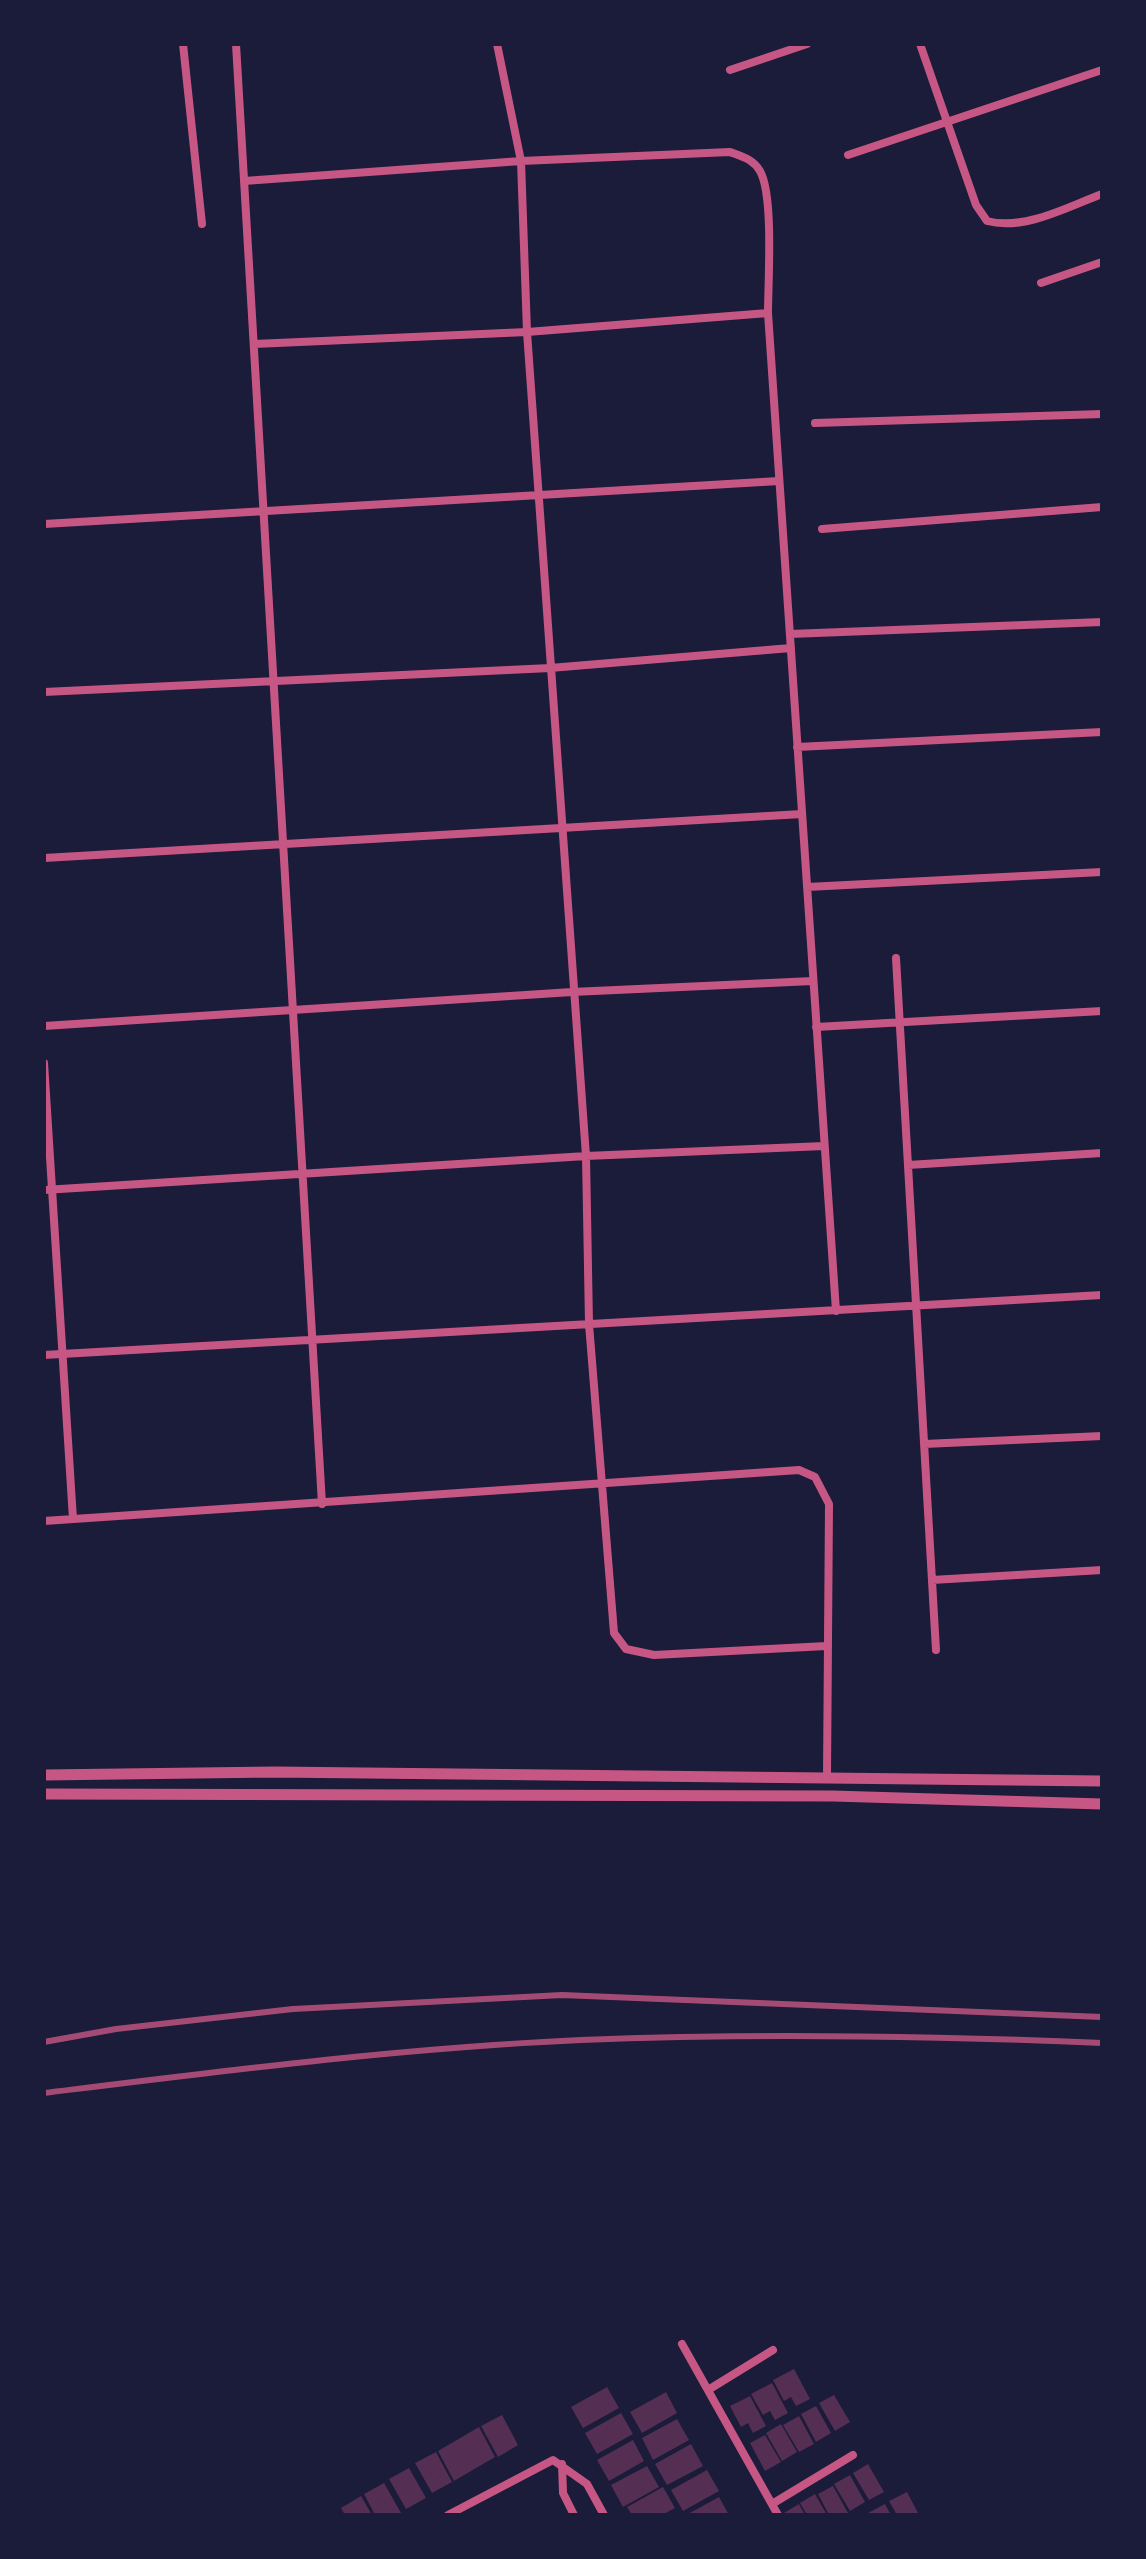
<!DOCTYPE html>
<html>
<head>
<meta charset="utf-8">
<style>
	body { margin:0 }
	#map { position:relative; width:1146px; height:2559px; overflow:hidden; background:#1b1b3a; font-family:Poppins,sans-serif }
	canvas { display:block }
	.frame { position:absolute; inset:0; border:46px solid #1b1b3a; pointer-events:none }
</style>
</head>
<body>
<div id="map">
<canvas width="1146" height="2559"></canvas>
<div class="frame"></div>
</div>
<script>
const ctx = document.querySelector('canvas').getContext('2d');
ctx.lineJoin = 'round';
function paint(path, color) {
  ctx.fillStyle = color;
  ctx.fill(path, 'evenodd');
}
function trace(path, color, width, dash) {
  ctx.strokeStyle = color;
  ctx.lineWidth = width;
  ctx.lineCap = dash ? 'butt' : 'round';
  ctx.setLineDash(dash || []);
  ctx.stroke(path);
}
paint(new Path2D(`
	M 794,2369 L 810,2399 L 796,2406 L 791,2397 L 784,2401 L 773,2380 Z
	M 772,2383 L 788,2413 L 775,2420 L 770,2411 L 763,2415 L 751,2394 Z
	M 607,2387 L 619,2408 L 583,2428 L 571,2407 Z
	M 666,2392 L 677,2413 L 642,2433 L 630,2412 Z
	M 834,2395 L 850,2422 L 835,2431 L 819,2403 Z
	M 750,2396 L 766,2426 L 753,2433 L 748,2423 L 741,2427 L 730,2406 Z
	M 816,2406 L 831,2433 L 816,2442 L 801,2414 Z
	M 621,2413 L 633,2434 L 597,2454 L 585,2433 Z
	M 502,2415 L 518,2445 L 498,2457 L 481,2426 Z
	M 799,2416 L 814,2444 L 799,2452 L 783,2425 Z
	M 677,2419 L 689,2440 L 653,2460 L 642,2438 Z
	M 781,2424 L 797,2452 L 782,2461 L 766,2433 Z
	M 479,2427 L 495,2457 L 454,2481 L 438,2451 Z
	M 765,2435 L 781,2462 L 765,2471 L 750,2443 Z
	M 633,2440 L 644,2461 L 609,2481 L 597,2460 Z
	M 691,2444 L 703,2466 L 667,2485 L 655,2464 Z
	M 436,2452 L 452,2482 L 432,2493 L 415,2463 Z
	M 868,2464 L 884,2492 L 869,2500 L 853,2473 Z
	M 647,2466 L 659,2487 L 623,2507 L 611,2485 Z
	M 409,2468 L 426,2498 L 406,2509 L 389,2479 Z
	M 707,2470 L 719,2491 L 683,2511 L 671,2490 Z
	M 850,2475 L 865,2502 L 850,2511 L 834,2484 Z
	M 384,2483 L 401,2513 L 396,2515 L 375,2515 L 364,2494 Z
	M 833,2486 L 848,2513 L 845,2515 L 829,2515 L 818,2494 Z
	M 663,2487 L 675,2508 L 662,2515 L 632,2515 L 627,2507 Z
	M 907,2492 L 919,2515 L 897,2515 L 889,2501 Z
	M 815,2494 L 827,2515 L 807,2515 L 800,2503 Z
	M 361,2496 L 372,2515 L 345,2515 L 341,2508 Z
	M 719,2497 L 729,2515 L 686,2515 Z
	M 799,2504 L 805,2515 L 785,2515 L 784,2513 Z
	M 885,2504 L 891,2515 L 869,2515 L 868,2513 Z`), '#542f53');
trace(new Path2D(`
	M 183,44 L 202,224
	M 236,44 L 322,1504
	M 497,44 L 521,161 L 527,332 L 586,1156 L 589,1324 L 614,1633 L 626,1649 L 654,1655 L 826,1646
	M 920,44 L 976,205 L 987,221 C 1024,231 1067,207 1102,194
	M 730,70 L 807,44
	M 848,155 L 1102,70
	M 244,181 L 521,161 L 730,152 C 743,157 753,159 760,171 C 774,196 768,282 768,313 L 836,1311
	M 1041,283 L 1102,262
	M 254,344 L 527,332 L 768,313
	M 815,423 L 1102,414
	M 44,524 L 779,481
	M 822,529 L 1102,507
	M 790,634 L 1102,622
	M 44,692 L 550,668 L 791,648
	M 797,747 L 1102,732
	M 44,858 L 802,814
	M 807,887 L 1102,872
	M 896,958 L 936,1650
	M 44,1026 L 572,992 L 813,981
	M 816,1027 L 1102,1011
	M 44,1063 L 73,1519
	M 908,1165 L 1102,1153
	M 44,1190 L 586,1156 L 824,1146
	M 44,1355 L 1102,1295
	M 924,1444 L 1102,1436
	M 44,1521 L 799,1470 L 815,1477 L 829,1504 L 827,1776
	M 932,1580 L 1102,1570
	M 682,2344 L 778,2515
	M 708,2390 L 773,2350
	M 562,2464 L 563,2493 L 574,2515
	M 772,2504 L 853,2455
	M 448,2515 L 553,2460 L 587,2484 L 604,2515`), '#c65784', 8);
trace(new Path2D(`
	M 44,1775 L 274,1772 L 1102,1781
	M 44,1794 L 833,1796 L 1102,1804`), '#c65784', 11);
trace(new Path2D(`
	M 44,2042 L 116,2029 L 293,2009 L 562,1995 L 1102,2017
	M 44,2093 C 222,2071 401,2048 581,2040 C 754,2033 929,2036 1102,2043`), '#a44b75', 6);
</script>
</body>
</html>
